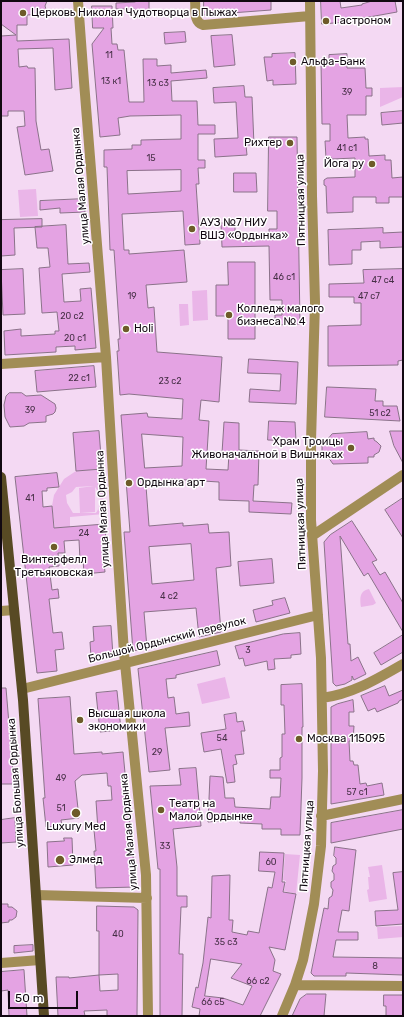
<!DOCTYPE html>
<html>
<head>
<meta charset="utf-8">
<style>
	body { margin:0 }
	#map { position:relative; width:404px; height:1017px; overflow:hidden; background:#f4d9f3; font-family:Rubik,sans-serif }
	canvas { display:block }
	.frame { position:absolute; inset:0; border:2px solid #110811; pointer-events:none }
	.scale { position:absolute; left:8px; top:991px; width:70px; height:18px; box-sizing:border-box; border:2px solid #110811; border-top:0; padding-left:5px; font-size:12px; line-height:14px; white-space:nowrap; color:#110811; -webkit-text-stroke:3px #fff; paint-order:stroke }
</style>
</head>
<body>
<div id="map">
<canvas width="404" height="1017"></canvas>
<div class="frame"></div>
<div class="scale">50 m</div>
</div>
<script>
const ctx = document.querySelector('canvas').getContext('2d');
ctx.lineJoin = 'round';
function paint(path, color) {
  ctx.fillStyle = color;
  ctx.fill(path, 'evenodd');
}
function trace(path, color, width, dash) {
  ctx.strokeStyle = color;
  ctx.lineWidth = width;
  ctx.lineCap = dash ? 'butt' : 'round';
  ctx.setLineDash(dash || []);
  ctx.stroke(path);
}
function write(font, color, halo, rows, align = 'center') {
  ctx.font = font + ' Rubik,sans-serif';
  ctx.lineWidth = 3;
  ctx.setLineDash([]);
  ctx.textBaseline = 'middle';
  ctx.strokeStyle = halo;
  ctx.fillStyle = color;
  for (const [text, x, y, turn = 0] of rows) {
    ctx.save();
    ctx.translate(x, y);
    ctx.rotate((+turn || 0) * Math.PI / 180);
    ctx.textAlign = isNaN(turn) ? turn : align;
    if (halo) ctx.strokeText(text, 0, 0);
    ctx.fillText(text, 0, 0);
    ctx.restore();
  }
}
paint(new Path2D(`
	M 403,87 L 403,97 L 380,107 L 380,88 Z
	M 36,189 L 38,216 L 20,217 L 18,190 Z
	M 207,290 L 208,320 L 193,321 L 192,291 Z
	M 179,304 L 188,304 L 189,325 L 180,326 Z
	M 102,469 L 104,514 L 70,517 L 70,527 L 55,529 L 52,506 L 54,495 L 64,479 L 76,471 ZM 94,486 L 79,488 L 80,513 L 95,512 L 95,487 C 102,496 102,504 96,513 L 73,513 L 67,503 L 66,495 L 72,492 L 76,487 Z
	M 369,589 L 376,603 L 373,605 L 361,607 C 360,599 359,591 369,589 Z
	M 225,677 L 230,698 L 202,704 L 197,684 Z
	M 285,854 L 300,855 L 296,894 L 284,891 L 286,881 L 283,880 Z
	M 382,865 L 387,899 L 369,902 L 367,890 L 369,889 L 368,877 L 370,877 L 368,867 Z
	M 403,926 L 403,937 L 378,939 L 377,927 Z`), '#eab5e8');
const building = new Path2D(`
	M 2,1 L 47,1 L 45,6 L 47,12 L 44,14 L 27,15 L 27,25 L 17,25 L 17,41 L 69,39 L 72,88 L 55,90 L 53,48 L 18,49 L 19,67 L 27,66 L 28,68 L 35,68 L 36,121 L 41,150 L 49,149 L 53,171 L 25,175 L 17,127 L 25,126 L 24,111 L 8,111 L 8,116 L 1,116 L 1,36 L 16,35 L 1,24 Z
	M 135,1 L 149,1 L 149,17 L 135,17 L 135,9 L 116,9 L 116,3 L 135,2 Z
	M 204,1 L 271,1 L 271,10 L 204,15 Z
	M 321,1 L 340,1 L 341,8 L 362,5 L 362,4 L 372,1 L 395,1 L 397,12 L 358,19 L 358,21 L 322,24 Z
	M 92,6 L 112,6 L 113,28 L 111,28 L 112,44 L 117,44 L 118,50 L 124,50 L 129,102 L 144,102 L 143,59 L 157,59 L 157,66 L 171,65 L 171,73 L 206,70 L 207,78 L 171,81 L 172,101 L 197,101 L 198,125 L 215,125 L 215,134 L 198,134 L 198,160 L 205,160 L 205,168 L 198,168 L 199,184 L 196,184 L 200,244 L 185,245 L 183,211 L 122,214 L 124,250 L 129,250 L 129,254 L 184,250 L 187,282 L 146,285 L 148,308 L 154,307 L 157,352 L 222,357 L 219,402 L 201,400 L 199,420 L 209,421 L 206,469 L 228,470 L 229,453 L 222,453 L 224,422 L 239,423 L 239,450 L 259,451 L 258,485 L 254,485 L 253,501 L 292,503 L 291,514 L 249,512 L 249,501 L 219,500 L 219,482 L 171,479 L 171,484 L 146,486 L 149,526 L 183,523 L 183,526 L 208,524 L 209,533 L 229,532 L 231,566 L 216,568 L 221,632 L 199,637 L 196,608 L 144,612 L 147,648 L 133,651 L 124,532 L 130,532 L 121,415 L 147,413 L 148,417 L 182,419 L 183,399 L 129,394 L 120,395 L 117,351 L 119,351 L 118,339 L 120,339 L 114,250 L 110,250 L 107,167 L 104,167 L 104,150 L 132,149 L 132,145 L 141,145 L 141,140 L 181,139 L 181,115 L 130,116 L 118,118 L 120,135 L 100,137 L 92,44 L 104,28 L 93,28 ZM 181,170 L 181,191 L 128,194 L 127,171 ZM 142,434 L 183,437 L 182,466 L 145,468 ZM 191,544 L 194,580 L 152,584 L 149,547 Z
	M 185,32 L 186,42 L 165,44 L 164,33 Z
	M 232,35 L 235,65 L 214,67 L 211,36 Z
	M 295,53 L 296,84 L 273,85 L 273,80 L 267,81 L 264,57 L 272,57 L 272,54 Z
	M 347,54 L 347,68 L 365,68 L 366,88 L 372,88 L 372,96 L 366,96 L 366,115 L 347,115 L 348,138 L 365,137 L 365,139 L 368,139 L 369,156 L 385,155 L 385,160 L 391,160 L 392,178 L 403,177 L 403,197 L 389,197 L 389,203 L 376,203 L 376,197 L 353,197 L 353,212 L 327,213 L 326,186 L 324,185 L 324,180 L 327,178 L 355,177 L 355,158 L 332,159 L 332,158 L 326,158 L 325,141 L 330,141 L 330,124 L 322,124 L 321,62 L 329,62 L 329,55 Z
	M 244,86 L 245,97 L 252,97 L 254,145 L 246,145 L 247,155 L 215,157 L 214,139 L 238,138 L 236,102 L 214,103 L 213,88 Z
	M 403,111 L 403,123 L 382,125 L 381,113 Z
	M 269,137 L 297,137 L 300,324 L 275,325 L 275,315 L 282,315 L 282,300 L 270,300 L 269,246 L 222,247 L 221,223 L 235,223 L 235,236 L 269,235 L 269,229 L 277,229 L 277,211 L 268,211 Z
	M 234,173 L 256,173 L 257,192 L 234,192 Z
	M 84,199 L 85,212 L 60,213 L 60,208 L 40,210 L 40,201 Z
	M 42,219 L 42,227 L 14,228 L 15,255 L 1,256 L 1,220 Z
	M 66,225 L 68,264 L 89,263 L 90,272 L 62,274 L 64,302 L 81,301 L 80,289 L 91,288 L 96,348 L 75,350 L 75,346 L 56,347 L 56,352 L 5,355 L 4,331 L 21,329 L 21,336 L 55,334 L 55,331 L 59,331 L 57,312 L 42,313 L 39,268 L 50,267 L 48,248 L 37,248 L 35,227 Z
	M 383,228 L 383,233 L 403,232 L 403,247 L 380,248 L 380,241 L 361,242 L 361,250 L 352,250 L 352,264 L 329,265 L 328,230 Z
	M 228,262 L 255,262 L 255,339 L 228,339 L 228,316 L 216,316 L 216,285 L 228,285 Z
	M 23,269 L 25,314 L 3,315 L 1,270 Z
	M 403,269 L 403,360 L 398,361 L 398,365 L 328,366 L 328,326 L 361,325 L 361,303 L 354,303 L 354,297 L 329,297 L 329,284 L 364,283 L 363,270 Z
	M 249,359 L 298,362 L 296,404 L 249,402 L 250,389 L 280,391 L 281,374 L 248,373 Z
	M 94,366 L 96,387 L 37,392 L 35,371 Z
	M 327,387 L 376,389 L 375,401 L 383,401 L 383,406 L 397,406 L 400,421 L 325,417 Z
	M 22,393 L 26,396 L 41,395 L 55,404 L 56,408 L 55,412 L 53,414 L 46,416 L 46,422 L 29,423 L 24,426 L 10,427 L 5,417 L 4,405 L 6,396 L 9,393 Z
	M 269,421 L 295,422 L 296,441 L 268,440 Z
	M 99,431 L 102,469 L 76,471 L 73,433 Z
	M 390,431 L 403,431 L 403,463 L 394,446 Z
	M 367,432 L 368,439 L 374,438 L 374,440 L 377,442 L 381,446 L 379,452 L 374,455 L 374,457 L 368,457 L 368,463 L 333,464 L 328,457 L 324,457 L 324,455 L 322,455 L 322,442 L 324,442 L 323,440 L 327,440 L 332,434 Z
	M 57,473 L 59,487 L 47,488 L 47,491 L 42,491 L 43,507 L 52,506 L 54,528 L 105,524 L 107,563 L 104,563 L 105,572 L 84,574 L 83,559 L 80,560 L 79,540 L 64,541 L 65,553 L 58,553 L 59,566 L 49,567 L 52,590 L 58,589 L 59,598 L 49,599 L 53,633 L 62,632 L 64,649 L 55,650 L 57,671 L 37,673 L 15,477 Z
	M 403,498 L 403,538 L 385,510 Z
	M 352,521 L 377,560 L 372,562 L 380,575 L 385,572 L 403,603 L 403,632 L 368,573 L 364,576 L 340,536 L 348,644 L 350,644 L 351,661 L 358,657 L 366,674 L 354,680 L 352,676 L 352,680 L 345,684 L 336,686 L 333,683 L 324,542 L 330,535 Z
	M 272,559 L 274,583 L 240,586 L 238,562 Z
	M 285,598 L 290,613 L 256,622 L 253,610 L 273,605 L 272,601 Z
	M 111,626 L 113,656 L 97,660 L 96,656 L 91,657 L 90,642 L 94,641 L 93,627 Z
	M 300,633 L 301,654 L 291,655 L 291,658 L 274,659 L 275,669 L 268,670 L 267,661 L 245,666 L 243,658 L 239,659 L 235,646 L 283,634 Z
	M 403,635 L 403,652 L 381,665 L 374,653 Z
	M 217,651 L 220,665 L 176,675 L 176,678 L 166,679 L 168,698 L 174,697 L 176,714 L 189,712 L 190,726 L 165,728 L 170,770 L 149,772 L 138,669 Z
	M 302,684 L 303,727 L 302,727 L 302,778 L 300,835 L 281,835 L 281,829 L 262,829 L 262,824 L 240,823 L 240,819 L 208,822 L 210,776 L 223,777 L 225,798 L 234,798 L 235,807 L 270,809 L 271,797 L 280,797 L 281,778 L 270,778 L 270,770 L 280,770 L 280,758 L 282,757 L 282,734 L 285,734 L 284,705 L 281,705 L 281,685 Z
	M 385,686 L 389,696 L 403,690 L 403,699 L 399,701 L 398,703 L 377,712 L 375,708 L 368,711 L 361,696 Z
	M 1,688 L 6,688 L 14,784 L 1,784 Z
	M 117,691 L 121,730 L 100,732 L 96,693 Z
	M 70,697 L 74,754 L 102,752 L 102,754 L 123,752 L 136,887 L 96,888 L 94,851 L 96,851 L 94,830 L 98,830 L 96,801 L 112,800 L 111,786 L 108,786 L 107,773 L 82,775 L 75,781 L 79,818 L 61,820 L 62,826 L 46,827 L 43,798 L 45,798 L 38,699 Z
	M 353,700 L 354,712 L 349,712 L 349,726 L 354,726 L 353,741 L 349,741 L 350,761 L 353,761 L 354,765 L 358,765 L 360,784 L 366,783 L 367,786 L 382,783 L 384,795 L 331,804 L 331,707 L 337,704 Z
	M 236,713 L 237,722 L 243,721 L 245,731 L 241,731 L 244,754 L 235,755 L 237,764 L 233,765 L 235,782 L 227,783 L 221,749 L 204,752 L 201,733 L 226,729 L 224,715 Z
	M 196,768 L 201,826 L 173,829 L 177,867 L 177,896 L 187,896 L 187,907 L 181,907 L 179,954 L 183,954 L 182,1016 L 160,1016 L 160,869 L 158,869 L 150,786 L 181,785 L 179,769 Z
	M 403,810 L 403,829 L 331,843 L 331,823 Z
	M 15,818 L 16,842 L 1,843 L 1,820 Z
	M 64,838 L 72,838 L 73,865 L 48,867 L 47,842 L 64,841 Z
	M 335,847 L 356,850 L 349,911 L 342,910 L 338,932 L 358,932 L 358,940 L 336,940 L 333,957 L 403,958 L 403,975 L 346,973 L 346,976 L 314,976 L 311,973 L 324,908 L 328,909 L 329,898 L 332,896 L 333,890 L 331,887 L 331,882 L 334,880 L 334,874 L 332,871 L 333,866 L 336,864 L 336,858 L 334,856 Z
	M 260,852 L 284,853 L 282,882 L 285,882 L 283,892 L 296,894 L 285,950 L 269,947 L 275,960 L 273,971 L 281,974 L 260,1016 L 199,1016 L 200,1009 L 192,1007 L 196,987 L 198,988 L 203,963 L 208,917 L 211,918 L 212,876 L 230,875 L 229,920 L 233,920 L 232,932 L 247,935 L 248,931 L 259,933 L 268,887 L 272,888 L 275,872 L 259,871 ZM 211,959 L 242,964 L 231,978 L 252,986 L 243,1005 L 223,998 L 205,996 Z
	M 403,872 L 403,924 L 376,926 L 375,911 L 398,910 L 393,873 Z
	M 1,904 L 8,904 L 8,907 L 12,907 L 17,911 L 16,917 L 12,920 L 9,920 L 9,922 L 1,923 Z
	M 97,906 L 134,907 L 138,910 L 137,1016 L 107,1016 L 107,1010 L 84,1011 L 85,1016 L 58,1016 L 56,977 L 69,977 L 69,978 L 99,975 L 100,991 L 118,990 L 118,974 L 99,975 L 99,931 L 97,931 Z
	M 33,945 L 33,951 L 14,953 L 14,946 Z
	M 24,970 L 27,1016 L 9,1016 L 8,990 L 1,991 L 1,972 Z
	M 307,994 L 326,994 L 324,1016 L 292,1016 L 300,999 Z
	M 384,995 L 403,995 L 403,1016 L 386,1016 L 386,1006 L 384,1006 Z`);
paint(building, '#e4a3e3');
trace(building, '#8a7289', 1);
trace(new Path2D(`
	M 78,1 L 84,82 L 106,357 L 117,543 L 124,653 L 146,875 L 148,1016
	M 195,1 C 196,9 193,22 203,25 L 310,16
	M 1,364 L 106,357
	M 312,536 L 403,475
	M 1,611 L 14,610
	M 22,689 L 318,615
	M 322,698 C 352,694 377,679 403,664
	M 321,816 L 403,799
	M 36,895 L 147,898
	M 1,963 L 40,960
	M 295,985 L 403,986
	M 282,1016 L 295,985 L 303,960 L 314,904 L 321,846 L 323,771 L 321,658 L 311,520 L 311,441 L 315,302 L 312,196 L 310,1`), '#a18d56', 10);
trace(new Path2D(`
	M 1,477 L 23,700 L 44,1016`), '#584a24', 10);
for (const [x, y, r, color] of [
	[23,13,4,"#6d5b29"],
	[326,21,4,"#6d5b29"],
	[293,62,4,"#6d5b29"],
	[290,143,4,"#6d5b29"],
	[372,164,4,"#6d5b29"],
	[192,229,4,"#6d5b29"],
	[229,315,4,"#6d5b29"],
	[126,329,4,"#6d5b29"],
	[351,448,4,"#6d5b29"],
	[129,483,4,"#6d5b29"],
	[54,547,4,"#6d5b29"],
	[80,720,4,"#6d5b29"],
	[299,739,4,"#6d5b29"],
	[161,810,4,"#6d5b29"],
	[76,813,5,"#6d5b29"],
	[60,860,5,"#6d5b29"]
]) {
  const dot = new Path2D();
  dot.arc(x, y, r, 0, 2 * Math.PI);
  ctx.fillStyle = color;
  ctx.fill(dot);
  trace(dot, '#fff', 1.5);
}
write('9px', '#462f46', null, [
	["11",109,55],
	["13 к1",111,81],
	["13 с3",158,83],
	["39",347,92],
	["41 с1",347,148],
	["15",151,158],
	["46 с1",284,277],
	["47 с4",383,280],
	["19",132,296],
	["47 с7",369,296],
	["20 с2",72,316],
	["20 с1",75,338],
	["22 с1",79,378],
	["23 с2",170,381],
	["39",30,410],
	["51 с2",380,413],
	["41",30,498],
	["24",84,533],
	["4 с2",169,596],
	["3",248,650],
	["54",222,738],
	["29",157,752],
	["49",61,778],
	["57 с1",357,792],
	["51",61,808],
	["33",165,846],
	["60",271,862],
	["40",118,934],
	["35 с3",226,942],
	["8",375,966],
	["66 с2",258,981],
	["66 с5",213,1002]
]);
write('11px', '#110811', '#fff', [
	["Церковь Николая Чудотворца в Пыжах",31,13],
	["Гастроном",334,21],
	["Альфа-Банк",301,62],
	["Рихтер",282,143,"right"],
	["Йога ру",364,164,"right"],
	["АУЗ №7 НИУ",200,223],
	["ВШЭ «Ордынка»",200,236],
	["Колледж малого",237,309],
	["бизнеса № 4",237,322],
	["Holi",134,329],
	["Храм Троицы",343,442,"right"],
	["Живоначальной в Вишняках",343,455,"right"],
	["Ордынка арт",137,483],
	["Винтерфелл",54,560,"center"],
	["Третьяковская",54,573,"center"],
	["Высшая школа",88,714],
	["экономики",88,727],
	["Москва 115095",307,739],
	["Театр на",169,804],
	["Малой Ордынке",169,817],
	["Luxury Med",76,827,"center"],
	["Элмед",69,860]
], 'left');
write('11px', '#110811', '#fff', [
	["улица Малая Ордынка",81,186,-95],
	["Пятницкая улица",301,200,-91],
	["улица Малая Ордынка",103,509,-93],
	["Пятницкая улица",301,524,-92],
	["Большой Ордынский переулок",167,640,-14],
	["улица Большая Ордынка",16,783,-94],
	["улица Малая Ордынка",129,832,-95],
	["Пятницкая улица",307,846,-86]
]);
</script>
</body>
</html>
